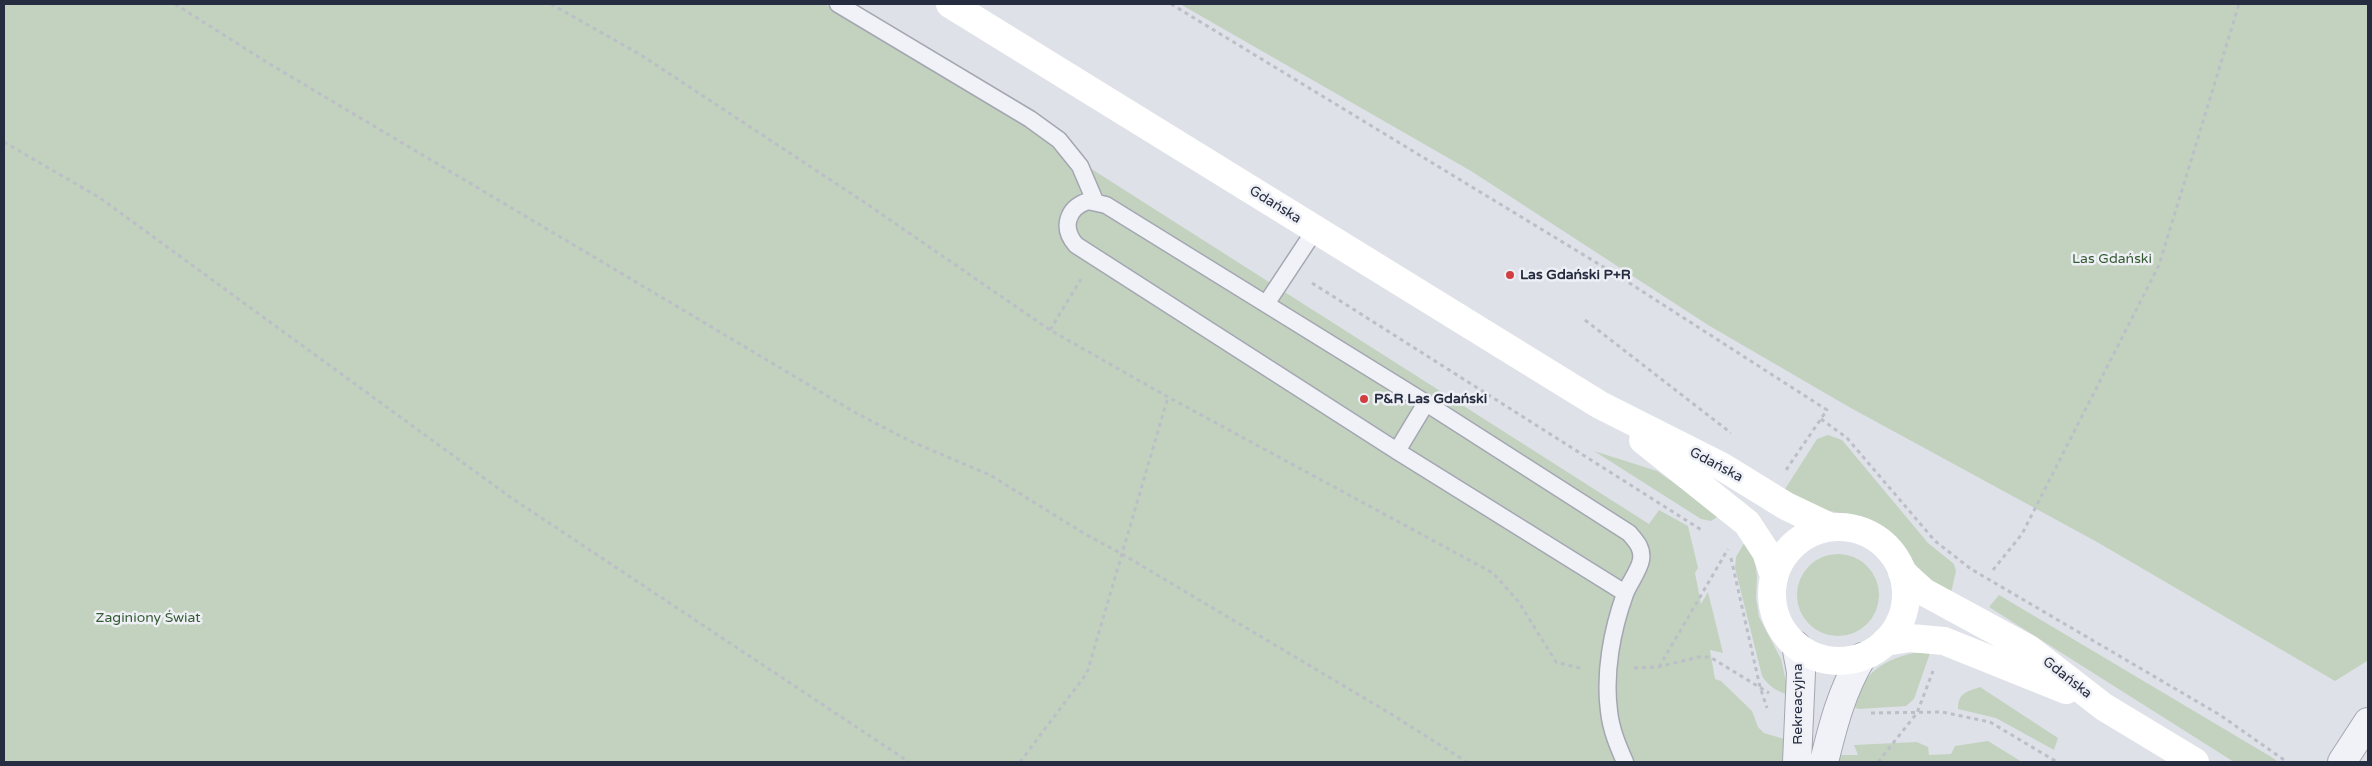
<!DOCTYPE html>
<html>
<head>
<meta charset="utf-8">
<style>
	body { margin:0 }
	#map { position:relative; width:2372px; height:766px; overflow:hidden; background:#dfe1e8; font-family:"Varela Round",sans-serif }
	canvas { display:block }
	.frame { position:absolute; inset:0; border:5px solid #272d40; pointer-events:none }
</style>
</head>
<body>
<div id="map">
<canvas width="2372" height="766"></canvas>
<div class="frame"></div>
</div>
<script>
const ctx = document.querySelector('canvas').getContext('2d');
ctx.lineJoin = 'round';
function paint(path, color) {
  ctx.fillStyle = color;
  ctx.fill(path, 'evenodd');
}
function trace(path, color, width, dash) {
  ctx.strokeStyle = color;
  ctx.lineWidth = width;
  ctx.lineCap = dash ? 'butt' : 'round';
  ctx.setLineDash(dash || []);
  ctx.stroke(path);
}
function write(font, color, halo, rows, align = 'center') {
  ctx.font = font + ' "Varela Round",sans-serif';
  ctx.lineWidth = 5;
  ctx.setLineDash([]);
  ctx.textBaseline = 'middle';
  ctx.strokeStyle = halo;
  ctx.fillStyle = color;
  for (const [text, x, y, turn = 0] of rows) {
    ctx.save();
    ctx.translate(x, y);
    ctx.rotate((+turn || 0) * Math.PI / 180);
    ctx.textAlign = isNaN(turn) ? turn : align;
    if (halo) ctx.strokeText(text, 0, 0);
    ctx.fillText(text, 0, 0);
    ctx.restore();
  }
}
paint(new Path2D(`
	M 4,4 L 825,4 L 1024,126 L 1649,524 L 1659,510 L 1688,526 L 1698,568 L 1695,573 L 1701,604 L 1708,592 L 1723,653 L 1710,650 L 1715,679 L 1721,681 L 1752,711 L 1758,727 L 1764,733 L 1838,755 L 1858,755 L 1854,745 L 1917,742 L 1928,747 L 1929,755 L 1951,754 L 1955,746 L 1988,741 L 2022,762 L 4,762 Z
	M 1180,4 L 2368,4 L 2367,661 L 2335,681 L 2097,542 L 1849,407 L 1708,325 L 1471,171 Z
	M 1828,435 L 1842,440 L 1928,543 L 1954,564 L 1956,571 L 1951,593 C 1940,587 1929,581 1920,571 C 1908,555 1901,538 1884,527 C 1861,513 1838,515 1814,507 C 1803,503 1794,496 1785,489 L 1817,439 Z
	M 1594,451 L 1657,471 L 1720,515 L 1711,521 L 1701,519 Z
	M 1746,540 L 1755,559 L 1757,577 L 1756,598 L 1759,617 L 1781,659 L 1789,695 C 1777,691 1769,687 1762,676 L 1735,568 L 1736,557 Z
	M1797 595a41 41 0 1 1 82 0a41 41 0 1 1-82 0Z
	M 1999,595 L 2273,758 L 2278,762 L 2234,762 L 1989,607 Z
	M 1913,653 L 1930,653 L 1914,699 L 1906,706 L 1859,709 L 1851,706 C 1865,674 1878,662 1913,653 Z
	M 1980,687 L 2058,738 L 2054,750 L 1996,718 L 1958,709 C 1958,693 1966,692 1980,687 Z`), '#c2d2bf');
const service = new Path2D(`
	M 838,4 L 1030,119 L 1059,140 L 1080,166 L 1095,201
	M 1266,304 L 1315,230
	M 1397,451 L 1426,403
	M 1625,593 L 1397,451 L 1076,245 C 1061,228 1067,208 1088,201 L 1106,205 L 1426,403 L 1629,533 C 1636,541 1643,548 1641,560 C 1639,571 1629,583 1625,594 C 1612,630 1604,673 1609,711 C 1611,730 1618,746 1625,762`);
const minor = new Path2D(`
	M 1796,645 L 1801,672 L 1797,762
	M 1824,762 C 1833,725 1842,690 1862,657
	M 2342,762 L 2368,722`);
trace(service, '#a4a7b2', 19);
trace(minor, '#a4a7b2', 30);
trace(new Path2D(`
	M 175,4 L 268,63 L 856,413 L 910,441 L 990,475 L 1085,534 L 1122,554 L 1391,714 L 1467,762
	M 551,4 L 641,55 L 864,202 L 1050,330 L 1168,397 L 1493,573 L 1518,601 L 1556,662 L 1583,669
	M 1171,4 L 1620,277 L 1827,410 L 1786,470
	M 4,142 L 100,198 L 510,497 L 909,762
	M 1312,283 L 1703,531
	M 1585,320 L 1731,433
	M 1050,330 L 1081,279
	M 1821,419 L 1847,438 L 1935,541 L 1971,569 L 2220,715 L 2287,762
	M 1731,558 L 1760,687 L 1767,708
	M 1993,570 L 2022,534 L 2159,265 L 2239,4
	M 1659,667 L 1728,549
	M 1634,668 L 1658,667 L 1698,657 L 1710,657 L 1769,693
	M 1871,713 L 1942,712 L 1990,722 L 2057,762
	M 1020,762 L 1087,673 L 1168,397
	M 1878,762 L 1917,713 L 1933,671`), '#bcbfc7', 3, [4, 4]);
trace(service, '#f1f2f7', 16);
trace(minor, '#f1f2f7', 28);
trace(new Path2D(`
	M 950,4 L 1600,405 L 1721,466 L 1786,506 L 1830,527
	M 1643,440 L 1747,523 L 1766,552 L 1774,576
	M1772 594a67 67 0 1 1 134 0a67 67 0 1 1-134 0Z
	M 1902,572 L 1924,592 L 2029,649 L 2104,707 L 2195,762
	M 1885,642 L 1910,638 L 1944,641 L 2066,690`), '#fff', 28);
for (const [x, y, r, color] of [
	[1510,275,5,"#d14041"],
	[1364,399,5,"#d14041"]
]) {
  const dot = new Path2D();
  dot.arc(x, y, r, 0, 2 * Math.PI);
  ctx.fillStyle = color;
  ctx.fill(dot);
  trace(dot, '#eef0f6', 2);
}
write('14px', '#272d40', '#eef0f6', [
	["Gdańska",1275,205,32],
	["Gdańska",1716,465,28],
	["Gdańska",2067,678,38],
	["Rekreacyjna",1798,704,-90]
]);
write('14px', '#365c34', '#eef0f6', [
	["Las Gdański",2112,259],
	["Zaginiony Świat",148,618]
]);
write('bold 14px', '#272d40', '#eef0f6', [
	["Las Gdański P+R",1520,275],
	["P&R Las Gdański",1374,399]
], 'left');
</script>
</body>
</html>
